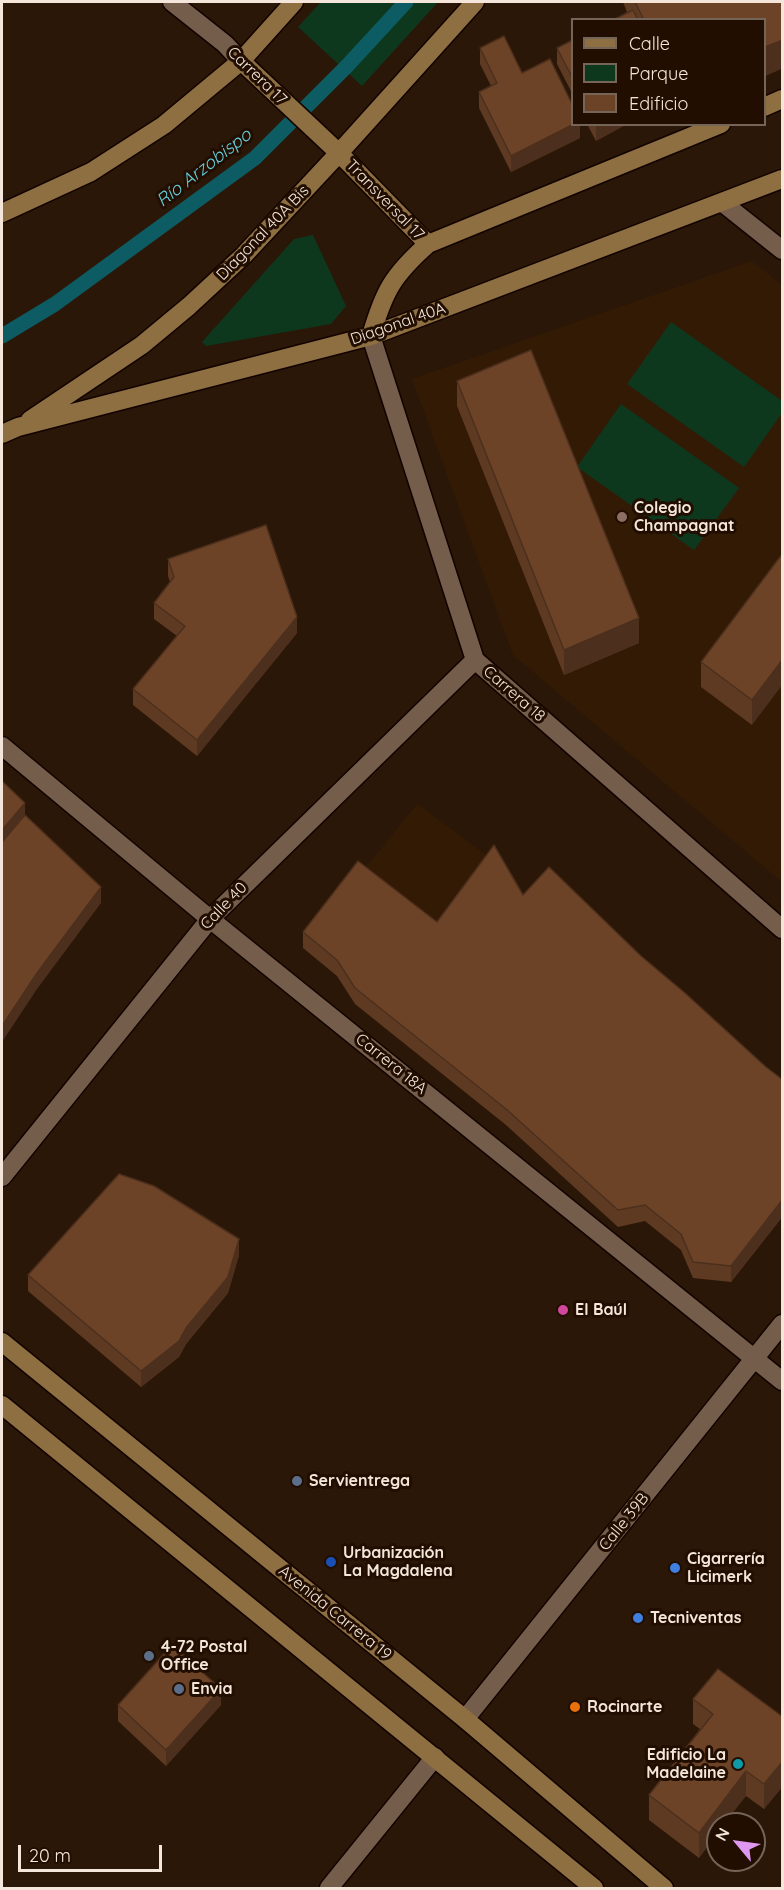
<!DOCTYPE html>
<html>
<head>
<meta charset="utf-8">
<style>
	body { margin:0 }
	#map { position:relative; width:784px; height:1890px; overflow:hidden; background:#2b1707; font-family:Quicksand,sans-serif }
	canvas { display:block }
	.frame { position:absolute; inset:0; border:3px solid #f4e6db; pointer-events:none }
	.legend { position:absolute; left:571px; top:18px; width:195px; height:108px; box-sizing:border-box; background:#210e01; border:2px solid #756458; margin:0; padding:8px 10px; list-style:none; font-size:18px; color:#f4e6db }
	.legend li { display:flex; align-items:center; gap:12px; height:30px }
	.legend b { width:30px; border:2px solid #756458 }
	.north { position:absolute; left:706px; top:1812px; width:60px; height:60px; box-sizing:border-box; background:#210e01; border:2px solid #756458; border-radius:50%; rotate:299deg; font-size:16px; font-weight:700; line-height:24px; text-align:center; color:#f4e6db }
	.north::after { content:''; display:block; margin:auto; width:21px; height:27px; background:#de98f2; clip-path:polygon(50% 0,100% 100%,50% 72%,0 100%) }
	.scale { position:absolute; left:18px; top:1845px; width:144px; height:27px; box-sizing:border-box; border:3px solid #f4e6db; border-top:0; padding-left:8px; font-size:18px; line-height:21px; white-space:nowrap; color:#f4e6db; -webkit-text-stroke:4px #210e01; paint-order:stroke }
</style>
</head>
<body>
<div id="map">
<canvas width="784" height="1890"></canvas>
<div class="frame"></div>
<ul class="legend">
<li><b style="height:8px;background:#8d6f41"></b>Calle</li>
<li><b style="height:16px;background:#0e381e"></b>Parque</li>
<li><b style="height:16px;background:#6d4328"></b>Edificio</li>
</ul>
<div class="north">N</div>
<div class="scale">20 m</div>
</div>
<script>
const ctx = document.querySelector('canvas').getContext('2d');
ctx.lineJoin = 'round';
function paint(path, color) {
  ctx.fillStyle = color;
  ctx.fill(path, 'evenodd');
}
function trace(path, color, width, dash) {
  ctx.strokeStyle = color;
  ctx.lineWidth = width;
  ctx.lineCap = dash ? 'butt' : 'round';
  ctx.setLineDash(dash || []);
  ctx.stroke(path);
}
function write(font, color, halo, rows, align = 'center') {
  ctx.font = font + ' Quicksand,sans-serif';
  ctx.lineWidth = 6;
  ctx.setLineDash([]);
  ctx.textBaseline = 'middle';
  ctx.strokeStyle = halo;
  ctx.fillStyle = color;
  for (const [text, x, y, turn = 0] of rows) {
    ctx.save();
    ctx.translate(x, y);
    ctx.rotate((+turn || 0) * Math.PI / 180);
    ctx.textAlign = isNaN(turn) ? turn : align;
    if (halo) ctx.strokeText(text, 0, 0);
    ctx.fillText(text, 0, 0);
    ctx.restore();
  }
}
paint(new Path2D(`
	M 752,261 L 782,285 L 782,882 L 513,655 L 412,379 Z
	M 417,804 L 494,861 L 437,938 L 358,877 Z`), '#331a05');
paint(new Path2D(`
	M 321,2 L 438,2 L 362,86 L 298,27 Z
	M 313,235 L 346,306 L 331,324 L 206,346 L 202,342 L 294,239 Z
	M 671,322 L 782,401 L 782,413 L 744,467 L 627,384 Z
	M 621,404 L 739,488 L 694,550 L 577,467 Z`), '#0e381e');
trace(new Path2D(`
	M 2,336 L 55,304 L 255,158 L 347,66 L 406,2`), '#0d5c64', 15);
const street = new Path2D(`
	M 172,2 L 225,44 L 241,61
	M 723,203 L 782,250
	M 371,336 L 475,660 L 782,929
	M 2,746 L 210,919 L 782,1381
	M 2,1177 L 210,919 L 475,660
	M 465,1719 L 782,1324
	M 329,1888 L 435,1757`);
const secondary = new Path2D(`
	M 241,61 L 339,153 L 428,244
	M 764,107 L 782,99
	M 2,213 L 91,172 L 164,125 L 241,61 L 294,2
	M 371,336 C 384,291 393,275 428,244 L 721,124
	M 30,420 L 142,345 L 189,306 L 244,255 L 339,153 L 475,2
	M 2,434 L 18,427 L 371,336 L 782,179
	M 2,1342 L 465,1719 L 664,1888
	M 2,1405 L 594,1888`);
trace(street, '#120300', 21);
trace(secondary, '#120300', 21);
trace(street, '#755d4b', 18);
trace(secondary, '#8d6f41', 18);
paint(new Path2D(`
	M 623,2 L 783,2 L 783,68 L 765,76 L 765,20 L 613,20 L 627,12 Z
	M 573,40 L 573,95 L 557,64 L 557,48 Z
	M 480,48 L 522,73 L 580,124 L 580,138 L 511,172 L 479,108 L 479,92 L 491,86 L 480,64 Z
	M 587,124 L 627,124 L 596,141 Z
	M 457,381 L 639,643 L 564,675 L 457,406 Z
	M 783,553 L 752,725 L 701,687 L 701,662 Z
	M 168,559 L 297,633 L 197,756 L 133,705 L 133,689 L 177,636 L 154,619 L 154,603 L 170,582 L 168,576 Z
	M 523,895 L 641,956 L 766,1067 L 783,1080 L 783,1216 L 731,1282 L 693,1278 L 681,1250 L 645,1221 L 618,1227 L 506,1125 L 355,1004 L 337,976 L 303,948 L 303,932 L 437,922 Z
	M 239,1255 L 228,1293 L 186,1344 L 179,1357 L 141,1387 L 28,1291 L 28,1275 Z
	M 693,1699 L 783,1717 L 783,1786 L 764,1809 L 746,1796 L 718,1824 L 718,1832 L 699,1858 L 649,1820 L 649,1795 L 700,1729 L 693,1724 Z
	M 118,1705 L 221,1705 L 166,1766 L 118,1721 Z`), '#5e3a22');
paint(new Path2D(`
	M 783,40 L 783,68 L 765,76 L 765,47 Z
	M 574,124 L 580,124 L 580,138 L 511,172 L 511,156 Z
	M 596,124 L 627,124 L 596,141 Z
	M 297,617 L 297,633 L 197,756 L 197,740 Z
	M 639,618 L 639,643 L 564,675 L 564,650 Z
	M 783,659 L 783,684 L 752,725 L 752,700 Z
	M 25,803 L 25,831 L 2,858 L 2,830 Z
	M 101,887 L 101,903 L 37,989 L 2,1042 L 2,1026 L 37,973 Z
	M 783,1199 L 783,1216 L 731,1282 L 731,1266 Z
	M 239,1239 L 239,1255 L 228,1293 L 186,1344 L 179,1357 L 141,1387 L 141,1371 Z
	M 221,1689 L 221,1705 L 166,1766 L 166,1750 Z
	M 783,1761 L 783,1786 L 764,1809 L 764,1784 Z
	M 746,1771 L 746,1796 L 724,1824 L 718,1824 L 718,1832 L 699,1858 L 699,1833 Z`), '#4c2f1c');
const building = new Path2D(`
	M 635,2 L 783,2 L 783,40 L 765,47 L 765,20 L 644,20 Z
	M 633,10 L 638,20 L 613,20 Z
	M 504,36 L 522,73 L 550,59 L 573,106 L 573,124 L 574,124 L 511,156 L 479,92 L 497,83 L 480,48 Z
	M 573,40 L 573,79 L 557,48 Z
	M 531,350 L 639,618 L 564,650 L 457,381 Z
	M 266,525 L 297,617 L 197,740 L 133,689 L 185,626 L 154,603 L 174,577 L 168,559 Z
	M 783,553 L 783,659 L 752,700 L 701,662 Z
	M 2,781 L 25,803 L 2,830 Z
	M 25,815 L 101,887 L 37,973 L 2,1026 L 2,842 Z
	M 494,845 L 523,895 L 549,867 L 641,956 L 685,993 L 766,1067 L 783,1080 L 783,1199 L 731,1266 L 693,1262 L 681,1234 L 645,1205 L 618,1210 L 506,1109 L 355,988 L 337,960 L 303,932 L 358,861 L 437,922 Z
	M 119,1174 L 154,1186 L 239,1239 L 228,1277 L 186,1328 L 179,1341 L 141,1371 L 28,1275 Z
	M 172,1645 L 221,1689 L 166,1750 L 118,1705 Z
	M 718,1669 L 783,1717 L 783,1761 L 764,1784 L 746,1771 L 699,1833 L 649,1795 L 713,1714 L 693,1699 Z`);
paint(building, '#6d4328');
trace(building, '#4c2f1c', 1.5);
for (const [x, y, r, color] of [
	[622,517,6,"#8d6e63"],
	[563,1310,6,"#d1479c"],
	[297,1481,6,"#5c6f8a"],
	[331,1562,6,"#1a4fb4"],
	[675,1568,6,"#3f7fe0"],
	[638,1618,6,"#3f7fe0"],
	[149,1656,6,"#5c6f8a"],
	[179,1689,6,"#5c6f8a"],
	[575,1707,6,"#e8710a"],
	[738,1764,6,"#0f9aa8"]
]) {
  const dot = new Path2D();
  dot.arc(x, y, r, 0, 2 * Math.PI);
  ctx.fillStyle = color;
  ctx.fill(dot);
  trace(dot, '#210e01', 2);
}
write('16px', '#f4e6db', '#210e01', [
	["Carrera 17",257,76,44],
	["Transversal 17",385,200,46],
	["Diagonal 40A Bis",263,233,-46],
	["Diagonal 40A",398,324,-19],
	["Carrera 18",514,694,41],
	["Calle 40",224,906,-46],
	["Carrera 18A",391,1064,39],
	["Calle 39B",624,1522,-51],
	["Avenida Carrera 19",335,1613,39]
]);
write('bold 16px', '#f4e6db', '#210e01', [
	["Colegio",634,508],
	["Champagnat",634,526],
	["El Baúl",575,1310],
	["Servientrega",309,1481],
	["Urbanización",343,1553],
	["La Magdalena",343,1571],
	["Cigarrería",687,1559],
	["Licimerk",687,1577],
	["Tecniventas",650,1618],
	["4-72 Postal",161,1647],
	["Office",161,1665],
	["Envia",191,1689],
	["Rocinarte",587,1707],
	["Edificio La",726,1755,"right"],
	["Madelaine",726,1773,"right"]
], 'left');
write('italic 18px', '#65d1dd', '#210e01', [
	["Río Arzobispo",204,168,-38]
]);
</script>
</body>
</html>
